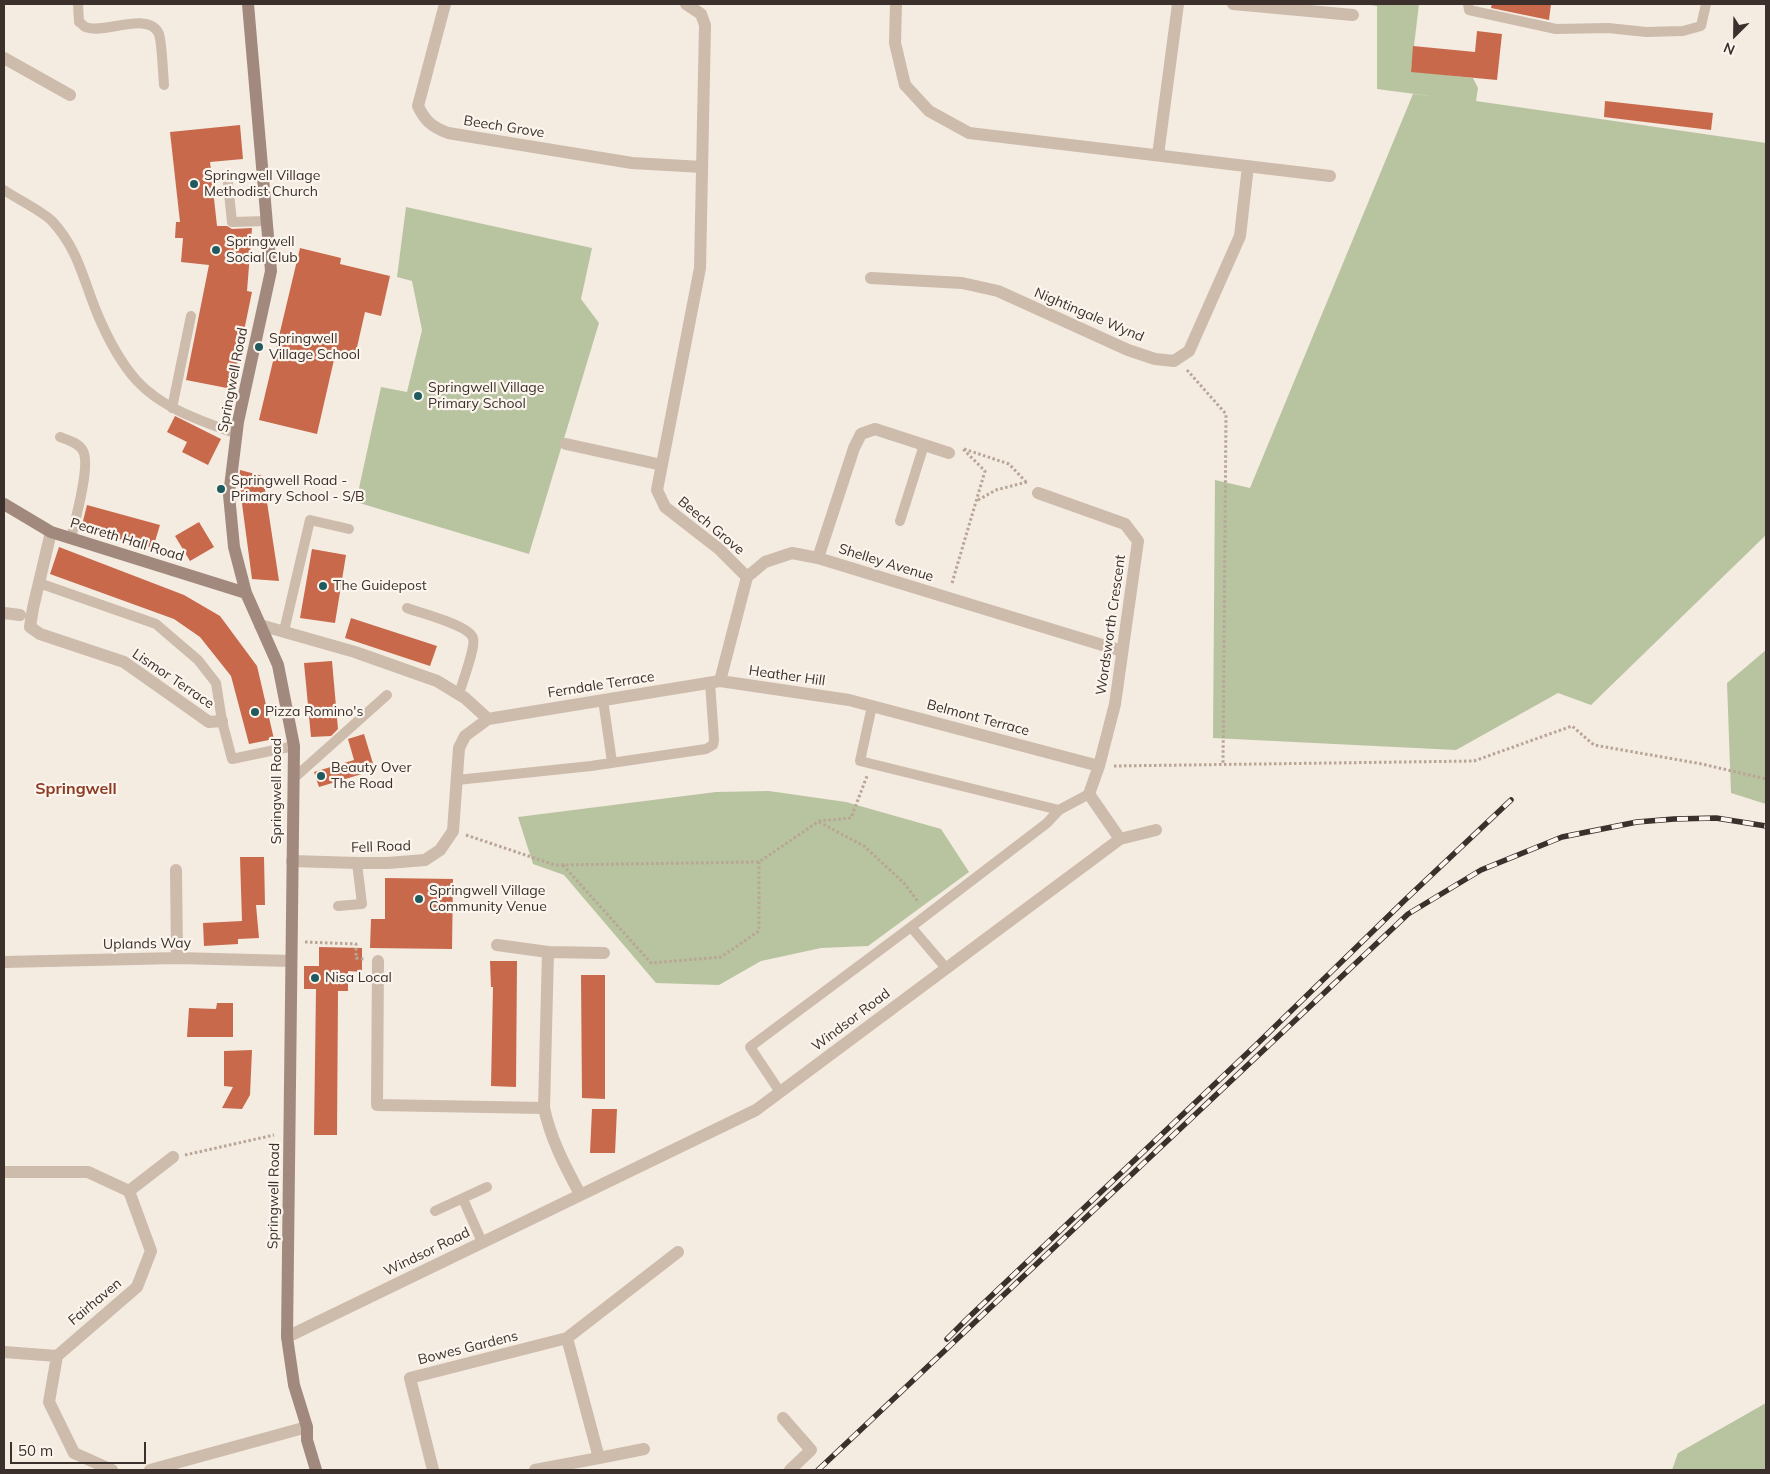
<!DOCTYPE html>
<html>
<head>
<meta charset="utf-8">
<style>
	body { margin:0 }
	#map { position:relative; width:1770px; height:1474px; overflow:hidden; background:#f4ebe1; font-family:Mulish,sans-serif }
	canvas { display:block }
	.frame { position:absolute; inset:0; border:5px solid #3b302b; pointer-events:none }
	.north { position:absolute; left:1710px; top:10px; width:50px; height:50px; -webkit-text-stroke:4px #fbf5ee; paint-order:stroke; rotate:203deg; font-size:14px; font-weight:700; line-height:20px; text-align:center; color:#3b302b }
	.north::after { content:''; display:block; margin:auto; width:18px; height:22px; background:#3b302b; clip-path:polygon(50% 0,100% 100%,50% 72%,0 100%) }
	.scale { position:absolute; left:10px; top:1442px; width:136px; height:22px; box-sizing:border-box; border:2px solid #3b302b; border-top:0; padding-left:6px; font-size:15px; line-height:18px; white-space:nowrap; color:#3b302b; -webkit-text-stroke:4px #fbf5ee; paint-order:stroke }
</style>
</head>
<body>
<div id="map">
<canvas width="1770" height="1474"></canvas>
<div class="frame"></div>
<div class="north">N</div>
<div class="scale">50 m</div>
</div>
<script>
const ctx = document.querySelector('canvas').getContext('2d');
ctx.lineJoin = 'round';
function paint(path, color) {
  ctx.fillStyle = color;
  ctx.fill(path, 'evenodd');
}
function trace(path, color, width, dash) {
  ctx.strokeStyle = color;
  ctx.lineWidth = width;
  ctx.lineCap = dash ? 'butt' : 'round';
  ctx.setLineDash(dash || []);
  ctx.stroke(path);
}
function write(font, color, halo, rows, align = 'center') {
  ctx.font = font + ' Mulish,sans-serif';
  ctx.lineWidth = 4.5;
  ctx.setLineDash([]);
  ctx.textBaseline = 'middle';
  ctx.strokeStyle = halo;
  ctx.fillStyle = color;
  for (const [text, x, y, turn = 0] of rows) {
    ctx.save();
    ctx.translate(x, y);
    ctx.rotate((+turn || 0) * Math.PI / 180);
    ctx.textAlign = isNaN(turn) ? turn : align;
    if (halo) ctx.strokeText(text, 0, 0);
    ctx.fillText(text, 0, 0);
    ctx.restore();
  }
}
paint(new Path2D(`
	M 1364,4 L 1419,4 L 1411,71 L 1473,78 L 1478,88 L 1476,101 L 1766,143 L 1766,535 L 1591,705 L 1558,693 L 1456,750 L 1213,738 L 1215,480 L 1250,488 L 1413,94 L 1438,97 L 1377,89 L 1377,6 Z
	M 406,207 L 592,248 L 581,299 L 599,323 L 529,554 L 356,502 L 381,387 L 407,392 L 422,330 L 412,281 L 397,277 Z
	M 1766,650 L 1766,804 L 1731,793 L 1727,683 Z
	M 769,791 L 846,802 L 941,829 L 969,872 L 868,946 L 821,948 L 761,961 L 719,985 L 656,983 L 564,875 L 533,864 L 518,817 L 716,792 Z
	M 1766,1403 L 1766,1470 L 1672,1470 L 1678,1453 Z`), '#b8c4a0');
paint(new Path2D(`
	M 1492,4 L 1551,4 L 1549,20 L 1491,8 Z
	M 1477,31 L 1502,34 L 1497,80 L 1411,72 L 1413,46 L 1475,52 Z
	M 1605,101 L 1713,113 L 1711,130 L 1604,117 Z
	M 240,125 L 243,159 L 210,162 L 217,226 L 227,226 L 232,229 L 252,228 L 247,291 L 252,292 L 232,389 L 186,380 L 209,265 L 181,262 L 183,238 L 175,238 L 176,222 L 180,222 L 170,132 Z
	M 300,248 L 341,258 L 340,264 L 390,276 L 381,316 L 365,312 L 355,356 L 336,351 L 317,434 L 259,420 Z
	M 175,416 L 221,439 L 208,465 L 182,452 L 187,442 L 167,432 Z
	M 240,470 L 263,476 L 279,581 L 252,579 L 239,481 Z
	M 87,505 L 160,525 L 153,548 L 81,529 Z
	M 199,522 L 214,547 L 190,561 L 175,536 Z
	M 59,547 L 184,595 L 220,616 L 257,666 L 274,739 L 249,744 L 231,676 L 200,637 L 174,619 L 50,574 Z
	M 312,549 L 346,555 L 335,623 L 300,618 Z
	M 351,618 L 437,646 L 430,666 L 345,638 Z
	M 332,661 L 338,729 L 331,736 L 311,737 L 304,663 Z
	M 364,734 L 375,770 L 319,787 L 314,772 L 354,760 L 348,739 Z
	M 240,857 L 264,857 L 265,905 L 256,905 L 259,938 L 238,939 L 238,944 L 204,946 L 203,923 L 242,921 Z
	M 385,878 L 453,879 L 452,949 L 370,948 L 371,919 L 385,919 Z
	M 319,947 L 362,948 L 362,972 L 348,971 L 348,991 L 338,991 L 337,1135 L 314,1135 L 316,989 L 304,989 L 304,966 L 319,966 Z
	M 490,961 L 517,961 L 516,1087 L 491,1086 L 493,987 L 491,987 Z
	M 581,975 L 605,975 L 605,1099 L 582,1098 Z
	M 217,1003 L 233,1003 L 233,1037 L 187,1037 L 189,1008 L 216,1009 Z
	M 252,1050 L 250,1095 L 242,1109 L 222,1108 L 233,1087 L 224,1086 L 224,1051 Z
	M 592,1109 L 617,1109 L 615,1153 L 590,1153 Z`), '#c8694b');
trace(new Path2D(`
	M 1187,370 L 1226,414 L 1223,764
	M 964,449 L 1009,464 L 1027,483
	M 978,500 L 996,490 L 1027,482
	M 952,583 L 985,471 L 963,449
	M 1114,766 L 1474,761 L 1572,726 L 1594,745 L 1702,764 L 1766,779
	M 819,822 L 864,846 L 905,884 L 919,903
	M 466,835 L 555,865 L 759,862 L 819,821 L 851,818 L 867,776
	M 563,865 L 651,963 L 721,957 L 759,931 L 759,862
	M 305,942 L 356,944 L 356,958 L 364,959
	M 185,1155 L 274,1135`), '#b9a596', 3, [2.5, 2.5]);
trace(new Path2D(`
	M 78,4 L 79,22 C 80,22 85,27 85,27 C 104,35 149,10 159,34 C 162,43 163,74 164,85
	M 1468,4 L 1469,10 L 1556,29 L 1608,28 L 1646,32 L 1683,31 L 1701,26 L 1706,4
	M 228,183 L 232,222 L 267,221
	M 4,190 C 17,199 42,211 52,221 C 78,249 83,279 97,313 C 107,337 119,361 137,381 C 163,409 202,421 237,434
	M 172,408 L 191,316
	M 60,437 C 68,440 79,443 83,451 C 91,465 75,521 71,538
	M 900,521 L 924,445
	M 39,583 L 156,624 L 198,660 L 216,683 L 222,721 L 232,759 L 294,746
	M 407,608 C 420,613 469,625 473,638 C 476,647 462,683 459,694
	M 284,631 L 310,520 L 349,529
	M 603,700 L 612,762
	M 872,706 L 860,761 L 1059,810 L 1089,794
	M 294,778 L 387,695
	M 457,780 L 591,766 L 706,749 L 713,745 L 714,740 L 710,682
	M 338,906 L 362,904 L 357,863
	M 946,968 L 911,927 L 1047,823 L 1059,810
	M 780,1092 L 750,1047 L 911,927
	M 463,1199 L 482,1242
	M 435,1211 L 487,1187`), '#cdbbac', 10);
trace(new Path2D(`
	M 445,4 L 418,106 C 425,121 432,127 448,133 L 632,163 L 702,167
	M 686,4 L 701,14 L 705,25 L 700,268 L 657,490 L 665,507 L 719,549 L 747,577
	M 896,4 L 895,43 L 905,85 L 929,111 L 969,133 L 1330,176
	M 1233,4 L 1353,15
	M 4,58 L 70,95
	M 1158,155 L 1178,4
	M 871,278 L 962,283 L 998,291 L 1128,350 L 1155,359 L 1174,361 L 1189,351 L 1240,236 L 1248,166
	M 566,444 L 662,465
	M 1038,493 L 1125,524 L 1138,541 L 1115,704 L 1099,766 L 1089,794 L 1120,839
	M 51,532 L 33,608 L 30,627 L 40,634 L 124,662 L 209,722 L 222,721
	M 818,558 L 854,448 L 861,434 L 875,429 L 949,453
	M 4,613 L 20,615
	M 260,625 L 355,652 L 437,681 L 465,698 L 488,719
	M 720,681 L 747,577 L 765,562 L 792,553 L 818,558 L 1122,651
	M 292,861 L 357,863 L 388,863 L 425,860 L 440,850 L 453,831 L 459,748 L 465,736 L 488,719 L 720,681 L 849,700 L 1099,766
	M 176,870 L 177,958
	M 497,945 L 548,952 L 544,1108 C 551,1140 565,1166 580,1194
	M 548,952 L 604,953
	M 378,961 L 377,1105 L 544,1108
	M 4,962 L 177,958 L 291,961
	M 4,1172 L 88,1172 L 129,1191 L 151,1251 L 137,1287 L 57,1356 L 49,1402 L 74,1453 L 112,1470
	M 129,1191 L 173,1157
	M 287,1337 L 756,1110 L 1120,839 L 1156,830
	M 4,1352 L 57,1356
	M 783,1418 L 811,1450 L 790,1470
	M 599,1458 L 644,1449
	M 150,1470 L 307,1427
	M 433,1470 L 410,1378 L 567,1338 L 678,1252
	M 535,1470 L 599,1458 L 567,1338`), '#cdbbac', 12);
trace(new Path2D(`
	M 248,4 L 271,271 L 238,422 L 229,495 L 234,547 L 246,593 L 278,665 L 294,746 L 287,1337 L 294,1385 L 307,1427 L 307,1440 L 316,1470
	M 4,504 L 51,532 L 246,593`), '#a18a7d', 12);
const rail = new Path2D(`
	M 947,1339 L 968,1318 L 1256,1045 L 1406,899 L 1511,800
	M 818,1470 L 1408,914 L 1481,870 L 1562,837 L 1637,822 L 1674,819 L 1716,818 L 1766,826`);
trace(rail, '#3b302b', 5.5);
trace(rail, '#fbf5ee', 4, [11]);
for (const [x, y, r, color] of [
	[194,184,5,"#1f5a5e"],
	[216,250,5,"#1f5a5e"],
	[259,347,5,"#1f5a5e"],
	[418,396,5,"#1f5a5e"],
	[221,489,5,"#1f5a5e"],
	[323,586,5,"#1f5a5e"],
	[255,712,5,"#1f5a5e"],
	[321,776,5,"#1f5a5e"],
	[419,899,5,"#1f5a5e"],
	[315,978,5,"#1f5a5e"]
]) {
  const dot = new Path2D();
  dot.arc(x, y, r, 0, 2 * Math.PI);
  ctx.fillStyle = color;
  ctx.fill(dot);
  trace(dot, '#fbf5ee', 2);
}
write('14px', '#3b302b', '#fbf5ee', [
	["Beech Grove",504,127,9],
	["Nightingale Wynd",1089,315,23],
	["Springwell Road",233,380,-79],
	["Beech Grove",711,526,40],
	["Peareth Hall Road",127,540,17],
	["Shelley Avenue",886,563,17],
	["Wordsworth Crescent",1111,625,-82],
	["Heather Hill",787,676,8],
	["Lismor Terrace",173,679,34],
	["Ferndale Terrace",601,685,-9],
	["Belmont Terrace",978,718,15],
	["Springwell Road",277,791,-90],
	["Fell Road",381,847,-2],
	["Uplands Way",147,944,-1],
	["Windsor Road",851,1020,-37],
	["Springwell Road",274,1196,-89],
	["Windsor Road",427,1252,-26],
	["Fairhaven",95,1302,-40],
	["Bowes Gardens",468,1348,-14]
]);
write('14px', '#3b302b', '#fbf5ee', [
	["Springwell Village",204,176],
	["Methodist Church",204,192],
	["Springwell",226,242],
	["Social Club",226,258],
	["Springwell",269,339],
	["Village School",269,355],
	["Springwell Village",428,388],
	["Primary School",428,404],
	["Springwell Road -",231,481],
	["Primary School - S/B",231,497],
	["The Guidepost",333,586],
	["Pizza Romino's",265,712],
	["Beauty Over",331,768],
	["The Road",331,784],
	["Springwell Village",429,891],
	["Community Venue",429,907],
	["Nisa Local",325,978]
], 'left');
write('bold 16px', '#8c3b22', '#fbf5ee', [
	["Springwell",76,789]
]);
</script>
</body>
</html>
